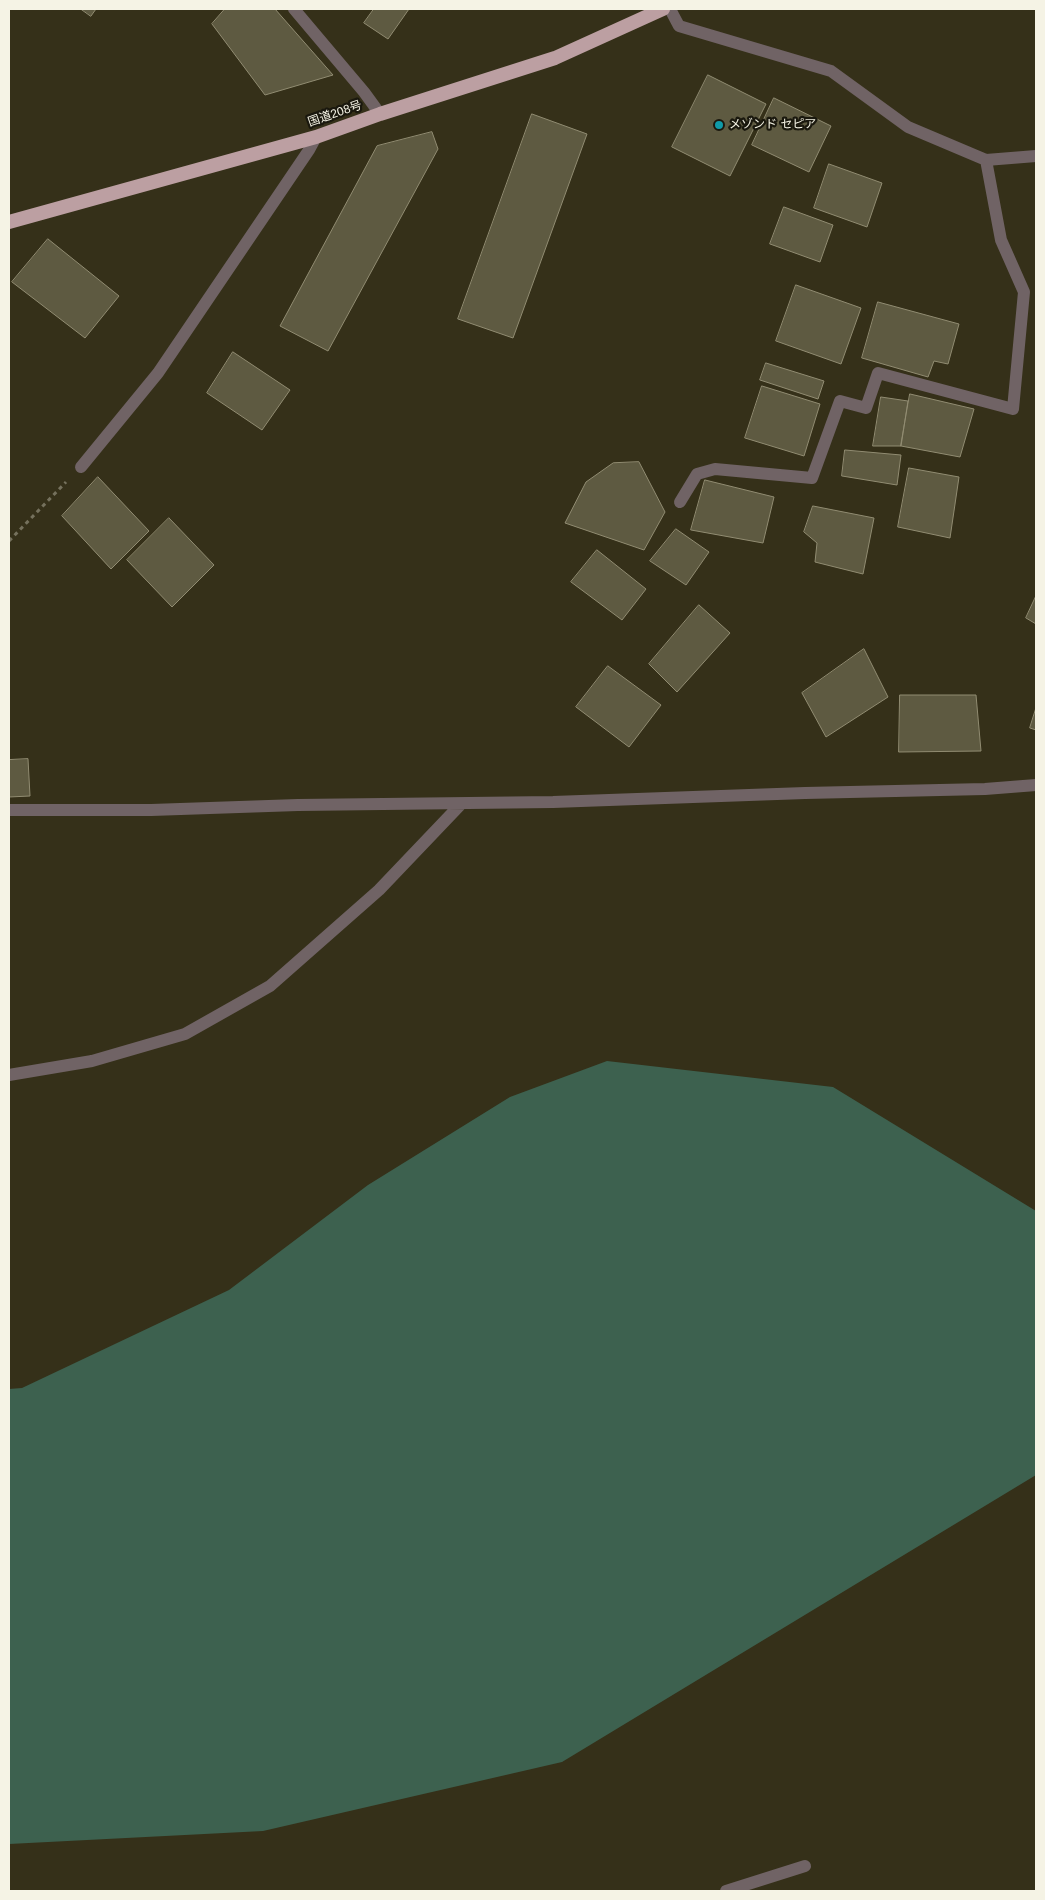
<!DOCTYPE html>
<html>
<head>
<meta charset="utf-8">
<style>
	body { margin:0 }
	#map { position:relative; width:1045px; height:1900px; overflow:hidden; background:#353019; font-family:Helvetica,sans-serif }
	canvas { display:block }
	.frame { position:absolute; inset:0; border:10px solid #f5f3e5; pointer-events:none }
</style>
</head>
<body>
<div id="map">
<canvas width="1045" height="1900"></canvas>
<div class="frame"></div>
</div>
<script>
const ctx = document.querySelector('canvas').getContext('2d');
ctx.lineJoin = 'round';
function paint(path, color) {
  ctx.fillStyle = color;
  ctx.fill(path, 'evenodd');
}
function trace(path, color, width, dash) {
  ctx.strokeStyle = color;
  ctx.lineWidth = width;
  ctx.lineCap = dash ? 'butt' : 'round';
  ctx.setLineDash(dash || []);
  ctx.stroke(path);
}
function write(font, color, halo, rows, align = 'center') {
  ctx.font = font + ' Helvetica,"Noto Sans JP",sans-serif';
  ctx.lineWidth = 4.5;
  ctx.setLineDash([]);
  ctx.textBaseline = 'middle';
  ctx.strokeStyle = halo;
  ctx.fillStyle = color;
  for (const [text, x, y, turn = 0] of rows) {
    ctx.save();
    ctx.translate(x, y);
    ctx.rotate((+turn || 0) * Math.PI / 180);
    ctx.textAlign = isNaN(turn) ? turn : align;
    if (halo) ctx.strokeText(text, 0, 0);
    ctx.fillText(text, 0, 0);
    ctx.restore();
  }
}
paint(new Path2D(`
	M 607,1061 L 833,1087 L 1036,1211 L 1036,1475 L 562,1762 L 263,1831 L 9,1844 L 9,1389 L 22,1388 L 229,1290 L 368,1185 L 510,1097 Z`), '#3d614f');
const building = new Path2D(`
	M 81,9 L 96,9 L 91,16 Z
	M 225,9 L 275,9 L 333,75 L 265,95 L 212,24 Z
	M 374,9 L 409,9 L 388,39 L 364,23 Z
	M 708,75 L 766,104 L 730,176 L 672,147 Z
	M 774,98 L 831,126 L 809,172 L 752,145 Z
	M 532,114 L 587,134 L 513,338 L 458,319 Z
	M 432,132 L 438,149 L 328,351 L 280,326 L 377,146 Z
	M 829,164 L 882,183 L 867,227 L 814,208 Z
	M 784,207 L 833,225 L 820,262 L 770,244 Z
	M 48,239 L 119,296 L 85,338 L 12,282 Z
	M 796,285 L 861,308 L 841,364 L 776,341 Z
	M 878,302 L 959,324 L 948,364 L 934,361 L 928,377 L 862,358 Z
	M 233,352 L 290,390 L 262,430 L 207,393 Z
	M 766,363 L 824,381 L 818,399 L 760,380 Z
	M 762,386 L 820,404 L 804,456 L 745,438 Z
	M 910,394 L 974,409 L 960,457 L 901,446 Z
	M 881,397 L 908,401 L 901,446 L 873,446 Z
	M 845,450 L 901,455 L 897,485 L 842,476 Z
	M 639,462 L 665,512 L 644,550 L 565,523 L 586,482 L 613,463 Z
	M 909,468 L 959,477 L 950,538 L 898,527 Z
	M 98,477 L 149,531 L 111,569 L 62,516 Z
	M 705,480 L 774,497 L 763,543 L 691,530 Z
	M 813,506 L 874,518 L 863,574 L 815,562 L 817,543 L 804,532 Z
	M 169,518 L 214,565 L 172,607 L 127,560 Z
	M 676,529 L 709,552 L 686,585 L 650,561 Z
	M 597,550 L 646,589 L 622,620 L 571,582 Z
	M 1036,596 L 1036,624 L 1026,618 Z
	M 699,605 L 730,633 L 677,692 L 649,664 Z
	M 864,649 L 888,697 L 826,737 L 802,693 Z
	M 608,666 L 661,705 L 629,747 L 576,707 Z
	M 900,695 L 976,695 L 981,751 L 899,752 Z
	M 1036,708 L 1036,730 L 1030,728 Z
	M 28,759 L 30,796 L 9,797 L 9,760 Z`);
paint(building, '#5e5a41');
trace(building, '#918c72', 1);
trace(new Path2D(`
	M 9,541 L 66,482`), '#75715d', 3, [4, 4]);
trace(new Path2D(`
	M 294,9 L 364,92 L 380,114`), '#706365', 12);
trace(new Path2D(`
	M 670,9 L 679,26 L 831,71 L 908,127 L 986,160 L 1036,156
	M 81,467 L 158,373 L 309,150 L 316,137
	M 680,502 L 697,474 L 715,469 L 812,478 L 840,401 L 866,408 L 878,373 L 1013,409 L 1024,292 L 1001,240 L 986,160
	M 9,810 L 151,810 L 298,805 L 553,802 L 805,793 L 985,789 L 1036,785
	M 9,1075 L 92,1061 L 185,1034 L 270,986 L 379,890 L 461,804
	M 726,1891 L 805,1866`), '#706365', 12);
trace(new Path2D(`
	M 9,222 L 316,137 L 380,114 L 555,58 L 663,9`), '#bc9fa2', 14);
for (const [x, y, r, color] of [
	[719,125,5,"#0f9aa8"]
]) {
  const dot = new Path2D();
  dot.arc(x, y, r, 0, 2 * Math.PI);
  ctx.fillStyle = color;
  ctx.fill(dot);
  trace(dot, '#1a180e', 2);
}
write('12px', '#f5f3e5', '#1a180e', [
	["国道208号",335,114,-19]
]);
write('12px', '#f5f3e5', '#1a180e', [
	["メゾンド セピア",729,125]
], 'left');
</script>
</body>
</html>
